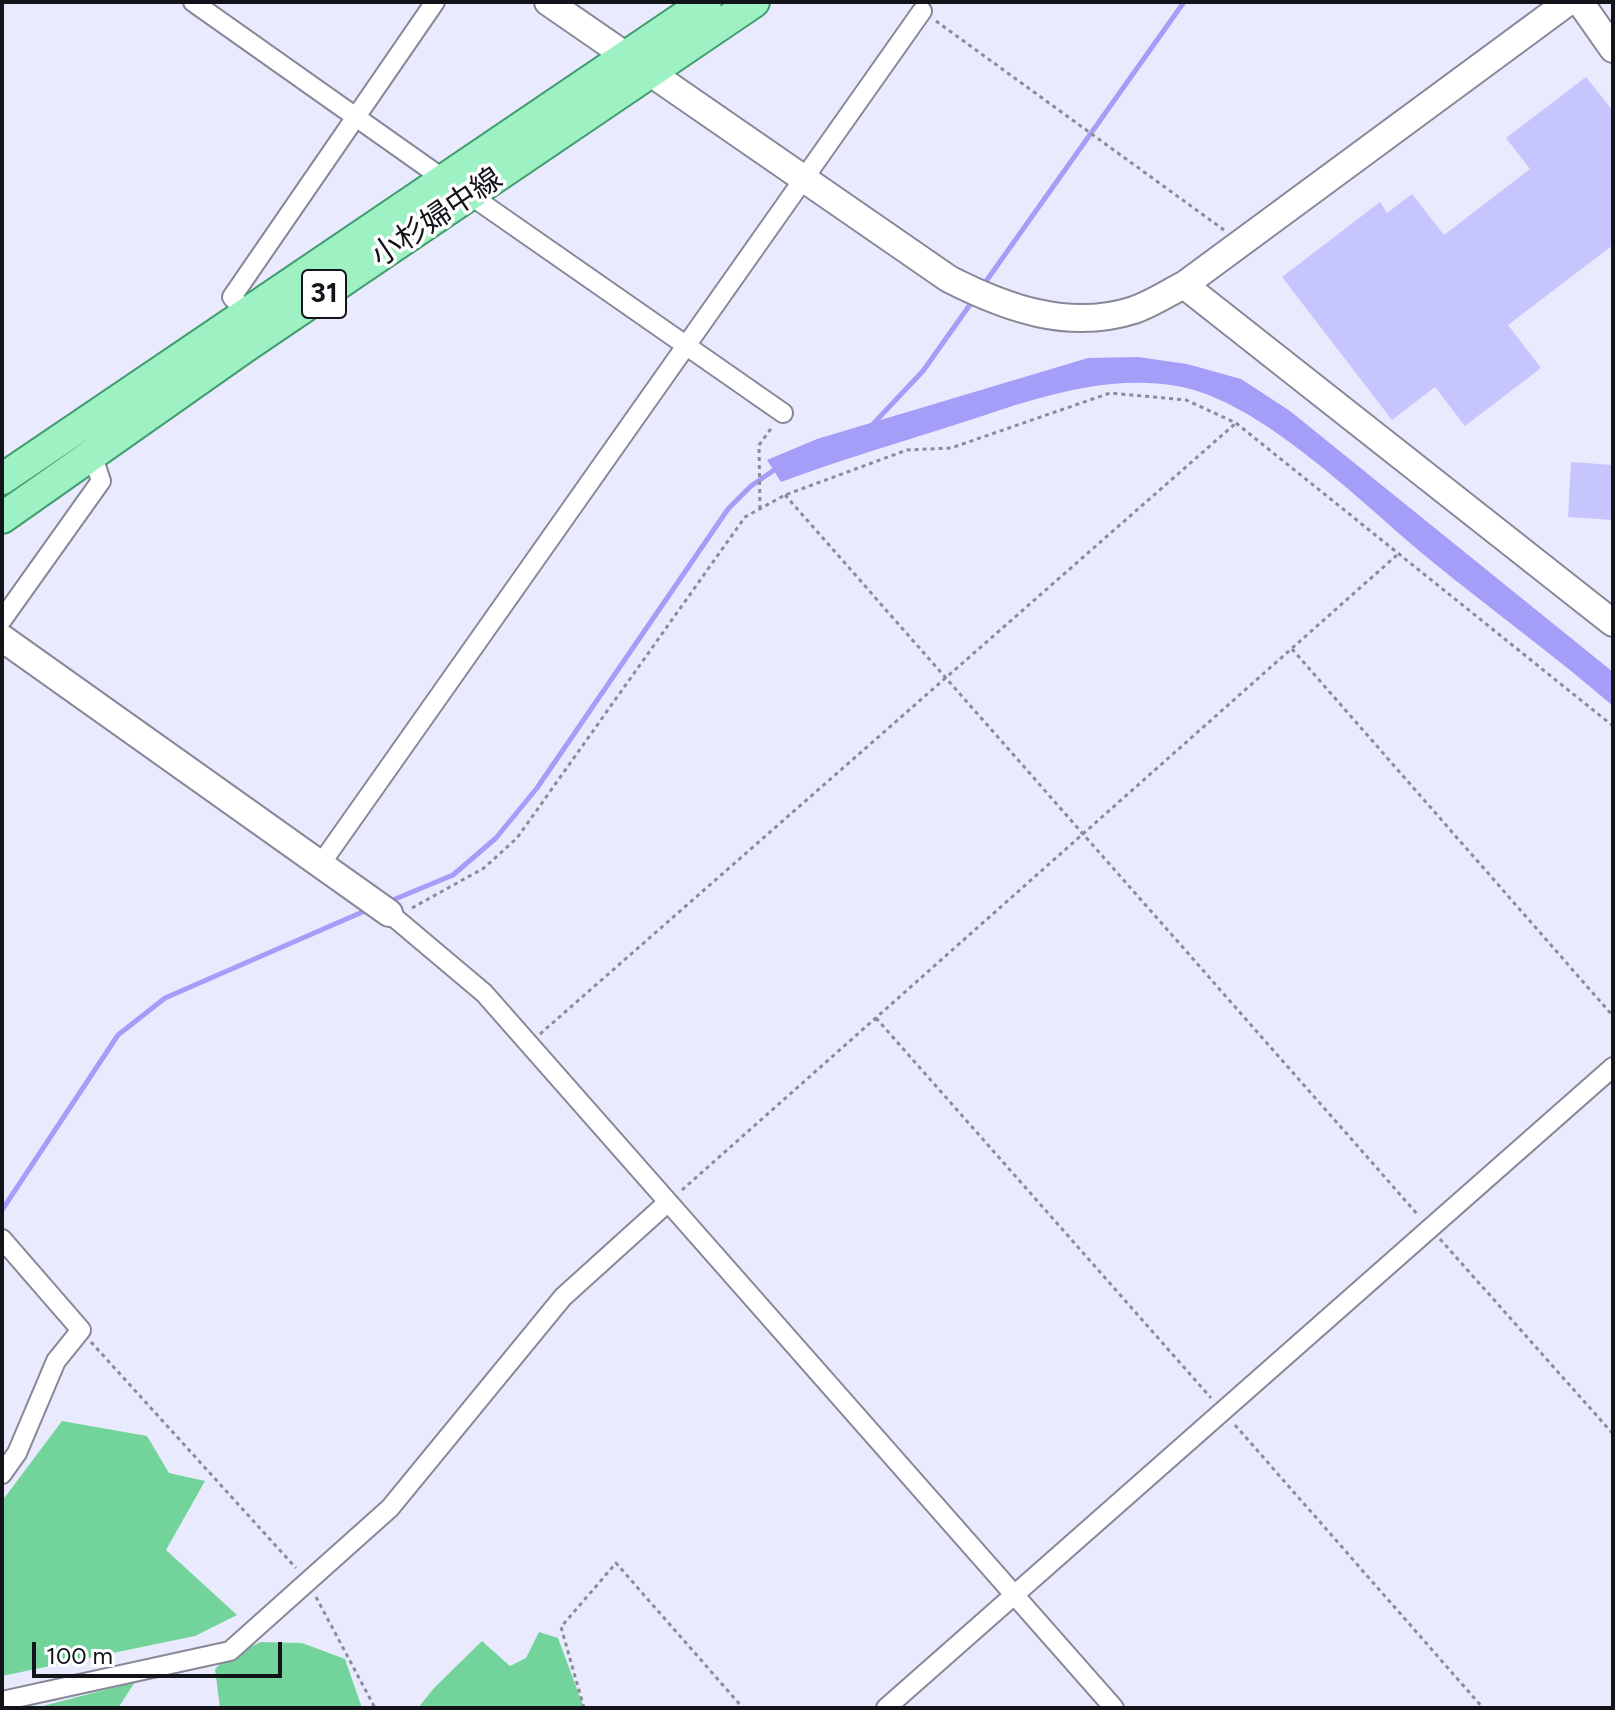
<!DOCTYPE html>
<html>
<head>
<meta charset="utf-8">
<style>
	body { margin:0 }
	#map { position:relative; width:1615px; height:1710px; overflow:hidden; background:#eaeafe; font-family:Figtree,sans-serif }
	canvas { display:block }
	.frame { position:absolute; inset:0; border:4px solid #13131a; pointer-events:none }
	.scale { position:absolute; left:32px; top:1642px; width:250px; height:36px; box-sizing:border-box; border:4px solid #13131a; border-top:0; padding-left:10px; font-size:24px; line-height:28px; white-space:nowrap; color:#13131a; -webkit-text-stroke:6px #fff; paint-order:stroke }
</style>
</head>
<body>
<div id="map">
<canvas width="1615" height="1710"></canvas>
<div class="frame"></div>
<div class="scale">100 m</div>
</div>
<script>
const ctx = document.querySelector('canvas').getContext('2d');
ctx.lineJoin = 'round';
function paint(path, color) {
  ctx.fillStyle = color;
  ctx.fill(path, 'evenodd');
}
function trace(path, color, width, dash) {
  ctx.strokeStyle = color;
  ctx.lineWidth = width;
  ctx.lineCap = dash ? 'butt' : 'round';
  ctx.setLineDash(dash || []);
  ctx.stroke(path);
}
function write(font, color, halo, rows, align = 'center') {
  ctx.font = font + ' Figtree,"Noto Sans JP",sans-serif';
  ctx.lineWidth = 7;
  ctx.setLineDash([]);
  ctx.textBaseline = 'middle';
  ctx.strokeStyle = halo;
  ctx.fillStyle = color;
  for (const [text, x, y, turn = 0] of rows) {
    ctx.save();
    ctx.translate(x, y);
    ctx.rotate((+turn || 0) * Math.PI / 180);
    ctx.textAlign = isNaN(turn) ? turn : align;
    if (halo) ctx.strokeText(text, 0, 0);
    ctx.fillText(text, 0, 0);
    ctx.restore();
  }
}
paint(new Path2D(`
	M 62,1421 L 147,1436 L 169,1473 L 205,1481 L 166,1550 L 237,1615 L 195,1636 L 2,1676 L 2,1501 Z
	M 539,1632 L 558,1638 L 584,1708 L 418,1708 L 434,1688 L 482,1641 L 510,1666 L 526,1658 Z
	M 261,1642 L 302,1643 L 345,1659 L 362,1708 L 220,1708 L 215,1669 L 227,1657 Z
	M 135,1682 L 118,1708 L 42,1708 L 43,1706 Z`), '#73d49b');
paint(new Path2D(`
	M 1138,357 L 1187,364 L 1241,379 L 1290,411 L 1613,672 L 1613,706 C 1555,656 1493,611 1434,563 C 1365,507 1263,401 1177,386 C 1096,372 1018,405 942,429 C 888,446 834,462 781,482 L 767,460 L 817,439 L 1088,358 Z`), '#a49ef9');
trace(new Path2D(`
	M 982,287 L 1184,2
	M 873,424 L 923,371 L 974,299
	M 388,902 L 453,875 L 496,838 L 537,788 L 728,509 L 751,486 L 777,468
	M 2,1210 L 118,1035 L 165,998 L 367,910`), '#a49ef9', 5);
paint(new Path2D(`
	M 1586,77 L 1613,111 L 1613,245 L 1508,325 L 1541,368 L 1465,426 L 1435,387 L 1392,420 L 1282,277 L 1380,202 L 1387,213 L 1412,194 L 1444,235 L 1530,169 L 1506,138 Z
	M 1571,462 L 1613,465 L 1613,520 L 1568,517 Z`), '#c6c5fd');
const street = new Path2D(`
	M 193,2 L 445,180
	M 470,195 L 783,413
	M 248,314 L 232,297 L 435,2
	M 2,620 L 101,481 L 92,454
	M 320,865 L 922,11
	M 389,913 L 484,993 L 1114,1708
	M 2,1239 L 81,1330 L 56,1361 L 17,1453 L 2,1474
	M 2,1701 L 230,1651 L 390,1508 L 563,1297 L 667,1203
	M 886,1708 L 1613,1067`);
const secondary = new Path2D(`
	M 548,2 L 949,279 C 1006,308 1069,331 1134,310 C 1151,304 1168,293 1184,285 L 1568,2
	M 1580,2 L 1613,49
	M 1184,285 L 1613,623
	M 2,638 L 389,913`);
const primary = new Path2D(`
	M 2,479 L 706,2
	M 2,518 L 245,347 L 754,2`);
trace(street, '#878799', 22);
trace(secondary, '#878799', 30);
trace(primary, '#429d6e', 34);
trace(new Path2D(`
	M 936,21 L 1224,230
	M 785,495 L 1419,1216
	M 760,509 L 759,445 L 773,426
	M 1292,649 L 1613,1016
	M 412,908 L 484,868 L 517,838 L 745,517 L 785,495 L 907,450 L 951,448 L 1110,393 L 1186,400 L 1236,423 L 1613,726
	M 876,1018 L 1211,1398
	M 540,1034 L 1236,423
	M 682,1190 L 1397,555
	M 1440,1239 L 1613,1434
	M 91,1342 L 296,1568
	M 1235,1425 L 1483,1708
	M 316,1597 L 375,1708
	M 584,1708 L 561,1627 L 616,1563 L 743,1708`), '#8b8b9a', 3, [4, 4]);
trace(street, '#fff', 18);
trace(secondary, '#fff', 26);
trace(primary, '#9df1c3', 30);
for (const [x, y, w] of [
	[324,294,44]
]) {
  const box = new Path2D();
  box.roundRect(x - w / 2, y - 24, w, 48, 6);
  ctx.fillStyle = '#fff';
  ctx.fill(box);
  trace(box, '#13131a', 2);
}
write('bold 28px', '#13131a', null, [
	["31",324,294]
]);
write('30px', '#13131a', '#fff', [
	["小杉婦中線",437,218,-34]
]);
</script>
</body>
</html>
